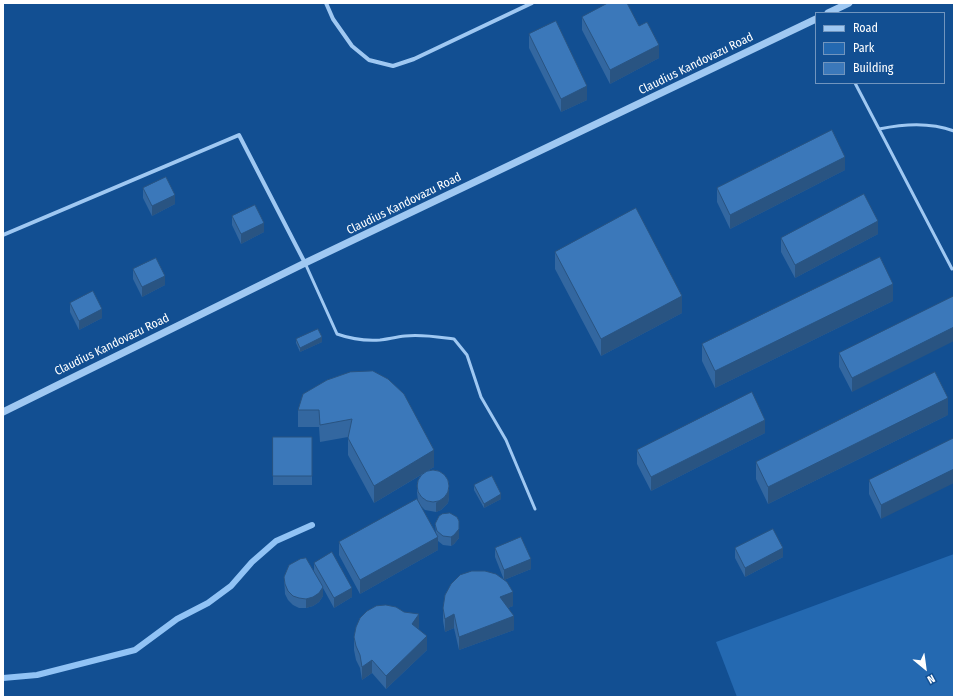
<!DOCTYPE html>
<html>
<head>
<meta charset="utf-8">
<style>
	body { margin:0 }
	#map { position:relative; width:957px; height:700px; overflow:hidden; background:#124f92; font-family:"Fira Sans Condensed",sans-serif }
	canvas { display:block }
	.frame { position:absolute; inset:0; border:4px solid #fff; pointer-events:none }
	.legend { position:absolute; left:815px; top:12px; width:130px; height:72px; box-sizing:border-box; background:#124f92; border:1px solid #7195be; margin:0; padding:5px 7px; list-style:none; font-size:12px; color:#fff }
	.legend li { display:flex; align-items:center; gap:8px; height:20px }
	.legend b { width:20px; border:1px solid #7195be }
	.north { position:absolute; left:905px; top:648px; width:40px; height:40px; -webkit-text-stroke:3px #124f92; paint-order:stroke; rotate:151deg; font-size:11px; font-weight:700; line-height:16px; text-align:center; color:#fff }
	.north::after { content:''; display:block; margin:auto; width:14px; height:18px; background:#fff; clip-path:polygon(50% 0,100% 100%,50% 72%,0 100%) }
</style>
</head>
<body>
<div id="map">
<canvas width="957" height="700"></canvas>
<div class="frame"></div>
<ul class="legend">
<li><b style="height:5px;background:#9fc8f2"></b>Road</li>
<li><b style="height:11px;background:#2469b1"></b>Park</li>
<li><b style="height:11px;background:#3b78ba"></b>Building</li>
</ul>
<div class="north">N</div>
</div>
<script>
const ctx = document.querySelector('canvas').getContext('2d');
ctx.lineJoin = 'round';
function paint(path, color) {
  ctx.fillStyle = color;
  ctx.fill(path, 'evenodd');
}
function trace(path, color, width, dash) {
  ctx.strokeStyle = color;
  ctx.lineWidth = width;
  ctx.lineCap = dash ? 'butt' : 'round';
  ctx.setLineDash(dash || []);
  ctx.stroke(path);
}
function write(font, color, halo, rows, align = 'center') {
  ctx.font = font + ' "Fira Sans Condensed",sans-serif';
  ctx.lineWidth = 3.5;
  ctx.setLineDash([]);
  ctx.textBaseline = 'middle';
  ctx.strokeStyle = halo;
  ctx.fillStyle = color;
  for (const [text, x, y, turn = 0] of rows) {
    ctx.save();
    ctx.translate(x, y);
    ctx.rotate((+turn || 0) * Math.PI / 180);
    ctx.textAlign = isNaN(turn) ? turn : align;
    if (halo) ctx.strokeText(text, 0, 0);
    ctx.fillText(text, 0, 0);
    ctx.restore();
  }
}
paint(new Path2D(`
	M 954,554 L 954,697 L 737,697 L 716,642 Z`), '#2469b1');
trace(new Path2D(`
	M 3,678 L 37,675 L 135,650 L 177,619 L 208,603 L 231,586 L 252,562 L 276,541 L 312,525`), '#91c3f5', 6);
trace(new Path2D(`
	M 855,83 L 879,129 C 904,124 929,122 954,131
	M 879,129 L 952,269
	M 305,263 L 337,334 C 351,339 365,341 380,340 C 388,339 396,337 405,336 C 422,334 438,337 454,339 L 467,355 L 481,397 L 506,440 L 535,509`), '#9fc8f2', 3);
trace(new Path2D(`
	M 326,3 L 333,19 L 352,46 L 369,60 L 393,66 L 414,59 L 532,3
	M 3,235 L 239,135 L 305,263`), '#9fc8f2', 4);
trace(new Path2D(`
	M 828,13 L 849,3
	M 3,412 L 305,263 L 816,19`), '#9fc8f2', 7);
paint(new Path2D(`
	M 582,17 L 639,26 L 659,58 L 610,84 L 582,30 Z
	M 529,34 L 587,100 L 561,112 L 529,48 Z
	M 845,170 L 730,229 L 717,202 L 717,188 Z
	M 143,188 L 175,204 L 152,216 L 143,198 Z
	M 232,216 L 264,232 L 241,244 L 232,225 Z
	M 878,234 L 795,278 L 781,252 L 781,238 Z
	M 555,252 L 682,313 L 601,356 L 555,269 Z
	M 133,269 L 165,285 L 142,297 L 133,279 Z
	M 954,296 L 852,392 L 839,367 L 839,353 Z
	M 893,301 L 715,388 L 702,361 L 702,344 Z
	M 70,303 L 102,318 L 79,330 L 70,312 Z
	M 296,339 L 322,342 L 300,352 L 296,343 Z
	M 327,380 L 434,467 L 427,471 L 449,497 L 448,503 L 441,510 L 436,512 L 425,510 L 420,505 L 436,533 L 435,524 L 459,538 L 454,544 L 451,546 L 443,545 L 438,541 L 438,550 L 360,594 L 339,555 L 339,542 L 418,501 L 417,493 L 417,484 L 421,475 L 374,503 L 348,455 L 348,437 L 320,442 L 319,427 L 298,427 L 298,410 Z
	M 948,415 L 768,504 L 756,479 L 756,462 Z
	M 765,433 L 651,491 L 637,464 L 637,450 Z
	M 273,437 L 312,437 L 312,485 L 273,485 Z
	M 954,438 L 881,519 L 869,494 L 869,480 Z
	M 474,485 L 501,499 L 484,508 L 474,490 Z
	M 495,548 L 531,569 L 504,580 L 495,557 Z
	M 735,548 L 783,557 L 745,577 L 735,558 Z
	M 314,563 L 352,597 L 334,608 L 323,588 L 323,596 L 319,602 L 313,606 L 306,608 L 299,608 L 293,605 L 288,600 L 285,594 L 284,577 L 314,571 Z
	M 513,606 L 508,608 L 514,630 L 459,650 L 454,628 L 445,632 L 443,621 L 443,608 Z
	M 419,627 L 418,629 L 427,650 L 386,689 L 372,673 L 362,680 L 360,668 L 356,660 L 354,650 L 354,637 Z`), '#3367a0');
paint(new Path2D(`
	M 659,45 L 659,58 L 610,84 L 610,70 Z
	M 587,86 L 587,100 L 561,112 L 561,99 Z
	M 845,157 L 845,170 L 730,229 L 730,215 Z
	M 175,195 L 175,204 L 152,216 L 152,206 Z
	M 878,221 L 878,234 L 795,278 L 795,265 Z
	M 264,223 L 264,232 L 241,244 L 241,234 Z
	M 165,276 L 165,285 L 142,297 L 142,287 Z
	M 893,284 L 893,301 L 715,388 L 715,371 Z
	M 682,296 L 682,313 L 601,356 L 601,339 Z
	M 102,309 L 102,318 L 79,330 L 79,321 Z
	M 954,327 L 954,341 L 852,392 L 852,378 Z
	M 322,337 L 322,342 L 300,352 L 300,348 Z
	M 948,398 L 948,415 L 768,504 L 768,487 Z
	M 765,420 L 765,433 L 651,491 L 651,477 Z
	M 434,450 L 434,467 L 374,503 L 374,486 Z
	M 954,469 L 954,483 L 881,519 L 881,505 Z
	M 449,488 L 449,497 L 448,503 L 441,510 L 436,512 L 436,503 Z
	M 501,494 L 501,499 L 484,508 L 484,504 Z
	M 459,521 L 459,538 L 454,544 L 451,546 L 451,537 Z
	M 438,537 L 438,550 L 360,594 L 360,580 Z
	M 783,548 L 783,557 L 745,577 L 745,568 Z
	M 531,559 L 531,569 L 504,580 L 504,570 Z
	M 323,587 L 323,596 L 319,602 L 313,606 L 306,608 L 306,599 Z
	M 352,588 L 352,597 L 334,608 L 334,598 Z
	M 513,592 L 513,606 L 500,611 L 500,597 Z
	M 419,614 L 419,627 L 412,638 L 412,624 Z
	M 454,614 L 454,628 L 445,632 L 445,619 Z
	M 514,616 L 514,630 L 459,650 L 459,637 Z
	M 427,636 L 427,650 L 386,689 L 386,676 Z
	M 372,660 L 372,673 L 362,680 L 362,667 Z`), '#295482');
const building = new Path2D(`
	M 608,3 L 627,3 L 639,26 L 647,22 L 659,45 L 610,70 L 582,17 Z
	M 556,21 L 587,86 L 561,99 L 529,34 Z
	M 832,130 L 845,157 L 730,215 L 717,188 Z
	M 166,177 L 175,195 L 152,206 L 143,188 Z
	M 864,194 L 878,221 L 795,265 L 781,238 Z
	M 255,205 L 264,223 L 241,234 L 232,216 Z
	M 636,208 L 682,296 L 601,339 L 555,252 Z
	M 880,257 L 893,284 L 715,371 L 702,344 Z
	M 156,258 L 165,276 L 142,287 L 133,269 Z
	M 93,291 L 102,309 L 79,321 L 70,303 Z
	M 954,296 L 954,327 L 852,378 L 839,353 Z
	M 318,329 L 322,337 L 300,348 L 296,339 Z
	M 373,371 L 388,379 L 404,394 L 434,450 L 374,486 L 348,438 L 352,419 L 320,425 L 319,410 L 298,410 L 303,394 L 327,380 L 350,372 Z
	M 935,372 L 948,398 L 768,487 L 756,462 Z
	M 752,392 L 765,420 L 651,477 L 637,450 Z
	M 273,437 L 312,437 L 312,476 L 273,476 Z
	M 954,438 L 954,469 L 881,505 L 869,480 Z
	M417 486a16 16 0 1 1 32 0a16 16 0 1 1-32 0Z
	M 492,476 L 501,494 L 484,504 L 474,485 Z
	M 417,499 L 438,537 L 360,580 L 339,542 Z
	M 450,513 L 457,517 L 459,521 L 459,529 L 454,535 L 451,537 L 443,536 L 437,531 L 435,524 L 439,516 L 442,514 Z
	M 773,529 L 783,548 L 745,568 L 735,548 Z
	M 521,537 L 531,559 L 504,570 L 495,548 Z
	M 332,552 L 352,588 L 334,598 L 314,563 Z
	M 306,558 L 323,587 L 319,593 L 313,597 L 306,599 L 299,598 L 293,596 L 288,591 L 285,584 L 284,577 L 289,565 L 300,559 Z
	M 472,571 L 485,571 L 496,574 L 507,582 L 513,592 L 500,597 L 514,616 L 459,637 L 454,614 L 445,619 L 443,608 L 445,595 L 451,584 L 460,575 Z
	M 386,605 L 396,607 L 404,612 L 419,614 L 412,624 L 427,636 L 386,676 L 372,660 L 362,667 L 360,655 L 356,646 L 354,637 L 356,627 L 360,618 L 367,611 L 376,606 Z`);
paint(building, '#3b78ba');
trace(building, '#295482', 1);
write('12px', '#fff', '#124f92', [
	["Claudius Kandovazu Road",696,64,-26],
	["Claudius Kandovazu Road",404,204,-26],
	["Claudius Kandovazu Road",112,345,-26]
]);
</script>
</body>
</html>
